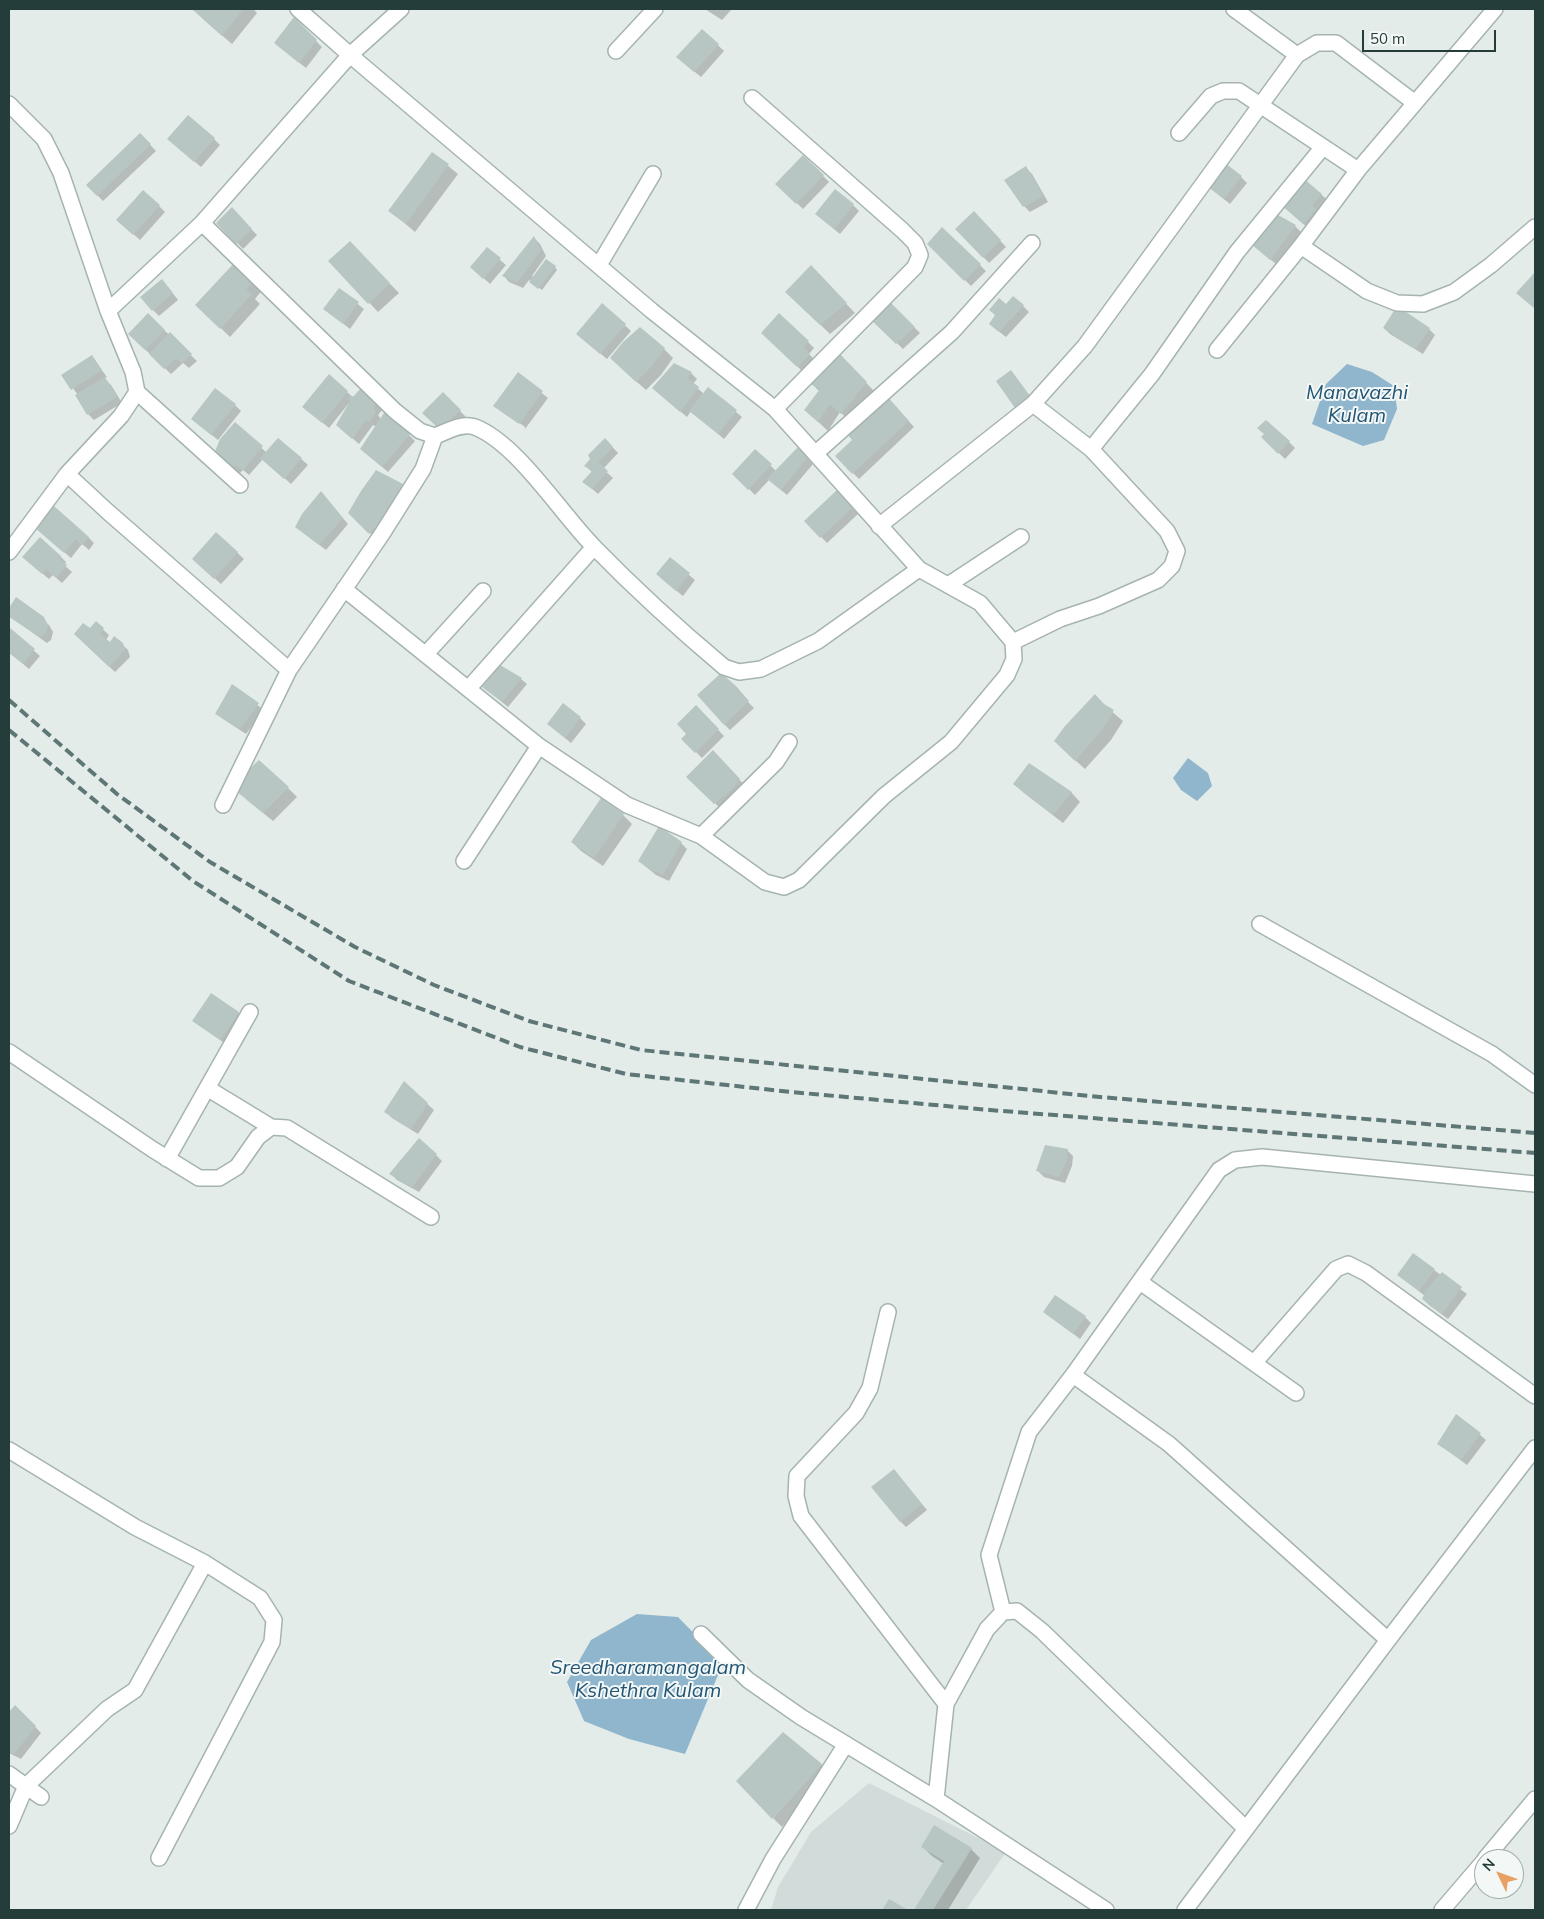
<!DOCTYPE html>
<html>
<head>
<meta charset="utf-8">
<style>
	body { margin:0 }
	#map { position:relative; width:1544px; height:1919px; overflow:hidden; background:#e3ece9; font-family:Mulish,sans-serif }
	canvas { display:block }
	.frame { position:absolute; inset:0; border:10px solid #243c3a; pointer-events:none }
	.north { position:absolute; left:1474px; top:1849px; width:50px; height:50px; box-sizing:border-box; background:#f3f8f7; border:1px solid #a0adab; border-radius:50%; rotate:312deg; font-size:14px; font-weight:700; line-height:20px; text-align:center; color:#243c3a }
	.north::after { content:''; display:block; margin:auto; width:18px; height:22px; background:#e8a164; clip-path:polygon(50% 0,100% 100%,50% 72%,0 100%) }
	.scale { position:absolute; left:1362px; top:30px; width:134px; height:22px; box-sizing:border-box; border:2px solid #243c3a; border-top:0; padding-left:6px; font-size:15px; line-height:18px; white-space:nowrap; color:#243c3a; -webkit-text-stroke:4px #f3f8f7; paint-order:stroke }
</style>
</head>
<body>
<div id="map">
<canvas width="1544" height="1919"></canvas>
<div class="frame"></div>
<div class="north">N</div>
<div class="scale">50 m</div>
</div>
<script>
const ctx = document.querySelector('canvas').getContext('2d');
ctx.lineJoin = 'round';
function paint(path, color) {
  ctx.fillStyle = color;
  ctx.fill(path, 'evenodd');
}
function trace(path, color, width, dash) {
  ctx.strokeStyle = color;
  ctx.lineWidth = width;
  ctx.lineCap = dash ? 'butt' : 'round';
  ctx.setLineDash(dash || []);
  ctx.stroke(path);
}
function write(font, color, halo, rows, align = 'center') {
  ctx.font = font + ' Mulish,sans-serif';
  ctx.lineWidth = 4;
  ctx.setLineDash([]);
  ctx.textBaseline = 'middle';
  ctx.strokeStyle = halo;
  ctx.fillStyle = color;
  for (const [text, x, y, turn = 0] of rows) {
    ctx.save();
    ctx.translate(x, y);
    ctx.rotate((+turn || 0) * Math.PI / 180);
    ctx.textAlign = isNaN(turn) ? turn : align;
    if (halo) ctx.strokeText(text, 0, 0);
    ctx.fillText(text, 0, 0);
    ctx.restore();
  }
}
paint(new Path2D(`
	M 869,1783 L 1006,1852 L 966,1910 L 771,1910 L 778,1887 L 811,1832 Z`), '#d1dbd9');
paint(new Path2D(`
	M 1347,364 L 1372,372 L 1394,386 L 1397,409 L 1384,440 L 1363,446 L 1312,424 L 1326,384 Z
	M 1188,758 L 1208,773 L 1212,786 L 1197,801 L 1181,790 L 1173,778 Z
	M 637,1614 L 678,1617 L 723,1663 L 685,1754 L 629,1739 L 584,1721 L 567,1682 L 591,1640 Z`), '#8fb6cd');
paint(new Path2D(`
	M 196,9 L 253,9 L 257,13 L 232,44 L 204,20 L 195,10 Z
	M 705,9 L 732,9 L 722,20 Z
	M 294,19 L 322,47 L 306,68 L 282,49 Z
	M 702,30 L 724,51 L 701,77 L 677,57 Z
	M 140,134 L 156,151 L 103,201 L 87,185 Z
	M 214,139 L 220,145 L 201,167 L 175,145 Z
	M 432,153 L 458,174 L 415,232 L 390,211 Z
	M 803,156 L 829,182 L 803,209 L 777,184 Z
	M 1026,168 L 1032,174 L 1048,202 L 1030,212 L 1024,206 Z
	M 1241,177 L 1247,183 L 1230,204 L 1205,184 Z
	M 1321,194 L 1327,200 L 1317,212 L 1321,215 L 1309,229 L 1288,210 Z
	M 853,205 L 859,211 L 840,234 L 823,220 Z
	M 159,206 L 165,212 L 140,240 L 124,226 Z
	M 232,209 L 257,235 L 243,249 L 218,223 Z
	M 980,219 L 1006,247 L 989,263 L 957,229 Z
	M 1295,226 L 1301,232 L 1277,265 L 1259,250 Z
	M 942,228 L 986,271 L 971,286 L 929,244 Z
	M 534,238 L 540,244 L 546,256 L 532,276 L 534,277 L 555,267 L 557,270 L 542,290 L 529,280 L 523,288 L 509,282 L 504,276 Z
	M 487,249 L 506,265 L 490,284 L 478,273 Z
	M 359,252 L 399,293 L 378,312 L 330,261 Z
	M 236,263 L 263,289 L 255,299 L 260,304 L 230,337 L 197,305 Z
	M 811,267 L 855,313 L 830,334 L 796,301 Z
	M 168,287 L 178,300 L 159,316 L 153,310 Z
	M 339,289 L 364,309 L 350,329 L 325,309 Z
	M 888,302 L 920,333 L 903,349 L 872,319 Z
	M 603,305 L 631,331 L 607,359 L 584,340 Z
	M 1006,306 L 1023,306 L 1029,312 L 1006,337 L 997,330 L 997,316 Z
	M 148,315 L 197,361 L 189,368 L 183,363 L 171,374 L 129,334 Z
	M 1384,328 L 1429,329 L 1435,335 L 1423,354 L 1390,334 Z
	M 763,332 L 808,342 L 814,348 L 809,354 L 815,360 L 803,372 Z
	M 664,349 L 673,358 L 661,375 L 646,390 L 621,368 Z
	M 838,354 L 875,392 L 851,422 L 840,412 L 828,431 L 815,419 L 820,392 L 812,384 Z
	M 91,356 L 107,377 L 104,378 L 111,385 L 122,403 L 94,420 L 88,414 L 78,395 L 63,375 Z
	M 691,373 L 697,379 L 693,384 L 704,394 L 709,389 L 742,417 L 724,439 L 691,411 L 687,417 L 660,394 Z
	M 518,374 L 548,398 L 525,429 L 525,427 L 500,409 Z
	M 347,392 L 354,398 L 376,404 L 382,410 L 378,415 L 381,419 L 386,412 L 415,441 L 388,472 L 367,454 L 376,427 L 373,425 L 359,444 L 344,431 L 349,403 L 329,428 L 310,412 Z
	M 443,394 L 466,417 L 446,434 L 429,419 Z
	M 893,404 L 914,427 L 859,479 L 853,473 Z
	M 235,405 L 241,411 L 218,440 L 198,424 Z
	M 235,424 L 267,453 L 279,439 L 308,465 L 291,484 L 263,459 L 249,475 L 243,470 L 239,474 L 222,460 Z
	M 1265,434 L 1289,442 L 1295,448 L 1285,459 L 1263,437 Z
	M 605,439 L 618,453 L 603,469 L 613,478 L 598,494 L 584,482 L 592,472 L 586,466 Z
	M 798,449 L 813,464 L 787,495 L 769,480 L 755,495 L 734,474 L 755,450 L 776,471 Z
	M 402,485 L 412,494 L 379,542 L 350,513 Z
	M 836,492 L 858,514 L 827,543 L 806,521 Z
	M 321,493 L 348,524 L 326,550 L 296,527 Z
	M 43,534 L 88,537 L 94,543 L 89,550 L 82,544 L 71,558 Z
	M 217,534 L 244,559 L 221,584 L 200,565 Z
	M 60,556 L 66,562 L 64,565 L 72,572 L 62,583 L 53,575 L 49,579 L 30,563 Z
	M 670,559 L 695,580 L 683,596 L 663,580 Z
	M 17,599 L 49,625 L 53,632 L 51,640 L 47,643 L 9,616 L 9,610 Z
	M 96,623 L 109,635 L 106,640 L 110,643 L 122,644 L 128,650 L 130,657 L 115,672 L 75,634 L 90,630 Z
	M 9,629 L 40,656 L 29,669 L 9,652 Z
	M 721,675 L 754,708 L 730,730 L 724,724 Z
	M 521,679 L 527,684 L 508,707 L 490,692 Z
	M 232,686 L 264,710 L 246,734 L 223,719 L 217,713 Z
	M 1104,705 L 1123,721 L 1111,740 L 1085,769 L 1065,751 Z
	M 696,707 L 724,736 L 702,758 L 683,739 L 688,734 Z
	M 580,718 L 586,724 L 571,743 L 548,724 Z
	M 722,761 L 749,790 L 724,812 L 688,777 Z
	M 1014,784 L 1071,792 L 1080,802 L 1063,823 L 1024,793 Z
	M 288,788 L 297,797 L 273,821 L 247,800 Z
	M 623,815 L 632,824 L 603,866 L 581,851 L 572,842 Z
	M 681,843 L 687,849 L 669,881 L 656,875 L 639,861 Z
	M 238,1013 L 244,1019 L 227,1045 L 194,1021 Z
	M 404,1083 L 434,1110 L 418,1134 L 392,1118 L 386,1112 Z
	M 1067,1150 L 1073,1156 L 1072,1166 L 1065,1183 L 1044,1177 L 1038,1171 Z
	M 436,1155 L 442,1161 L 419,1192 L 397,1180 L 391,1174 Z
	M 1434,1270 L 1467,1294 L 1448,1319 L 1429,1305 L 1423,1299 L 1425,1296 L 1398,1275 Z
	M 1045,1312 L 1085,1317 L 1091,1323 L 1080,1339 Z
	M 1457,1415 L 1486,1440 L 1467,1465 L 1439,1444 Z
	M 894,1470 L 927,1510 L 906,1527 L 900,1521 Z
	M 15,1706 L 41,1733 L 21,1759 L 9,1753 L 9,1714 Z
	M 821,1764 L 830,1774 L 782,1827 L 773,1818 Z
	M 923,1847 L 971,1849 L 980,1858 L 948,1910 L 915,1910 L 944,1864 L 932,1856 Z`), '#0003');
paint(new Path2D(`
	M 195,9 L 243,9 L 222,36 L 193,10 Z
	M 294,17 L 317,40 L 299,63 L 274,43 Z
	M 702,29 L 719,44 L 694,72 L 676,57 Z
	M 188,115 L 215,138 L 194,162 L 167,139 Z
	M 140,133 L 151,144 L 97,196 L 86,185 Z
	M 432,152 L 449,164 L 406,224 L 388,211 Z
	M 803,155 L 824,175 L 796,204 L 775,184 Z
	M 1221,160 L 1242,176 L 1224,199 L 1204,184 Z
	M 1026,166 L 1043,196 L 1023,207 L 1004,180 Z
	M 1303,178 L 1322,194 L 1312,205 L 1316,209 L 1303,224 L 1280,204 Z
	M 835,189 L 854,204 L 834,229 L 815,214 Z
	M 143,190 L 160,205 L 133,235 L 116,220 Z
	M 232,207 L 252,229 L 236,244 L 216,223 Z
	M 974,211 L 1001,240 L 983,258 L 955,229 Z
	M 1271,211 L 1296,225 L 1270,260 L 1251,244 Z
	M 942,227 L 981,264 L 964,281 L 927,244 Z
	M 534,236 L 541,250 L 517,283 L 502,276 Z
	M 350,241 L 390,283 L 368,304 L 328,261 Z
	M 487,247 L 501,258 L 483,279 L 470,267 Z
	M 546,259 L 556,266 L 538,289 L 529,282 Z
	M 236,261 L 255,279 L 246,289 L 252,294 L 220,329 L 195,305 Z
	M 811,265 L 847,303 L 820,325 L 785,292 Z
	M 1535,272 L 1535,309 L 1516,293 Z
	M 162,279 L 173,293 L 152,311 L 140,297 Z
	M 339,288 L 359,302 L 343,324 L 323,309 Z
	M 1013,296 L 1024,305 L 999,332 L 989,324 L 995,315 L 989,310 L 999,298 L 1006,304 Z
	M 888,300 L 915,327 L 896,344 L 870,319 Z
	M 602,303 L 626,324 L 600,354 L 576,334 Z
	M 1397,306 L 1430,328 L 1416,349 L 1383,328 Z
	M 148,313 L 165,330 L 145,350 L 128,334 Z
	M 779,313 L 809,341 L 803,347 L 810,354 L 797,367 L 761,333 Z
	M 640,327 L 665,348 L 652,366 L 636,382 L 610,358 L 623,342 Z
	M 170,332 L 192,354 L 182,363 L 176,358 L 164,369 L 149,354 Z
	M 838,352 L 867,382 L 841,414 L 830,404 L 818,422 L 804,410 L 820,389 L 810,384 Z
	M 92,355 L 102,370 L 71,390 L 61,375 Z
	M 674,363 L 692,372 L 687,378 L 699,387 L 680,412 L 652,388 Z
	M 1011,370 L 1033,400 L 1017,411 L 996,381 Z
	M 518,372 L 543,391 L 519,424 L 493,406 Z
	M 329,374 L 348,391 L 322,423 L 302,407 Z
	M 105,377 L 117,397 L 87,415 L 75,395 Z
	M 708,387 L 737,410 L 718,434 L 689,411 Z
	M 215,388 L 236,404 L 211,435 L 191,419 Z
	M 360,389 L 377,403 L 373,408 L 376,412 L 370,422 L 366,420 L 352,439 L 336,425 L 350,401 L 348,397 L 354,396 Z
	M 443,392 L 461,410 L 439,429 L 422,413 Z
	M 887,396 L 909,421 L 852,474 L 835,456 L 852,440 L 846,433 Z
	M 386,410 L 410,434 L 382,467 L 360,449 Z
	M 1266,420 L 1290,441 L 1278,454 L 1261,437 L 1264,434 L 1257,428 Z
	M 235,422 L 263,446 L 243,470 L 236,465 L 232,469 L 214,454 L 220,439 Z
	M 278,438 L 302,458 L 284,479 L 260,458 Z
	M 605,438 L 613,447 L 598,462 L 608,471 L 592,489 L 582,482 L 592,471 L 584,466 L 590,459 L 588,455 Z
	M 798,447 L 808,457 L 781,490 L 767,479 Z
	M 755,449 L 772,464 L 748,490 L 732,474 Z
	M 376,470 L 403,484 L 382,520 L 369,534 L 348,513 L 361,491 Z
	M 837,490 L 853,507 L 820,538 L 804,521 Z
	M 321,491 L 343,518 L 319,545 L 295,527 L 302,514 Z
	M 54,506 L 89,537 L 82,545 L 76,539 L 64,553 L 35,528 Z
	M 216,532 L 238,552 L 214,579 L 192,559 Z
	M 40,537 L 61,556 L 59,558 L 67,565 L 56,578 L 46,569 L 42,574 L 22,557 Z
	M 670,557 L 690,573 L 676,591 L 656,574 Z
	M 16,597 L 44,617 L 48,625 L 46,634 L 40,637 L 9,617 L 9,608 Z
	M 96,621 L 104,628 L 100,634 L 110,642 L 114,636 L 123,643 L 125,650 L 109,667 L 74,634 L 83,623 L 90,628 Z
	M 9,627 L 35,649 L 23,664 L 9,653 Z
	M 500,665 L 522,678 L 502,702 L 482,687 Z
	M 721,673 L 736,686 L 749,701 L 724,725 L 697,695 Z
	M 232,684 L 259,703 L 240,729 L 215,714 Z
	M 1095,694 L 1104,704 L 1114,710 L 1102,730 L 1075,761 L 1054,741 L 1065,726 Z
	M 563,703 L 581,717 L 565,738 L 547,724 Z
	M 696,705 L 719,729 L 695,753 L 681,739 L 686,734 L 677,724 Z
	M 713,750 L 740,779 L 729,792 L 714,804 L 686,777 Z
	M 259,760 L 289,787 L 263,813 L 236,791 L 242,776 Z
	M 1029,763 L 1072,792 L 1053,815 L 1013,784 Z
	M 601,798 L 624,814 L 594,858 L 571,842 Z
	M 659,826 L 682,842 L 663,875 L 649,869 L 638,861 Z
	M 211,993 L 239,1012 L 220,1040 L 192,1021 Z
	M 404,1081 L 428,1103 L 411,1129 L 384,1112 Z
	M 419,1138 L 437,1154 L 412,1187 L 389,1174 Z
	M 1045,1145 L 1068,1149 L 1067,1160 L 1059,1177 L 1036,1171 Z
	M 1413,1253 L 1435,1269 L 1419,1291 L 1397,1275 Z
	M 1442,1272 L 1462,1287 L 1442,1314 L 1422,1299 L 1427,1289 Z
	M 1055,1295 L 1086,1316 L 1073,1334 L 1043,1312 Z
	M 1456,1414 L 1481,1433 L 1461,1460 L 1437,1444 Z
	M 894,1469 L 922,1504 L 900,1522 L 871,1487 Z
	M 15,1705 L 36,1726 L 14,1754 L 9,1751 L 9,1712 Z
	M 783,1732 L 822,1764 L 772,1819 L 736,1781 Z
	M 934,1825 L 972,1848 L 933,1910 L 914,1910 L 944,1861 L 921,1847 Z
	M 889,1899 L 908,1910 L 882,1910 Z`), '#b8c6c3');
const minor = new Path2D(`
	M 1234,9 L 1297,55
	M 616,51 L 655,9
	M 752,98 L 902,230 L 915,243 L 920,255 L 915,267 L 775,409
	M 9,104 L 44,139 L 61,173 L 108,311
	M 1179,133 L 1211,96 L 1223,91 L 1239,91 L 1358,170
	M 202,223 L 395,411 L 420,431 L 435,436 C 446,432 463,422 475,427 C 518,444 561,514 595,548 C 635,589 680,630 724,667 L 739,672 L 761,669 L 818,641 L 919,569 L 775,409 L 652,311 L 350,55 L 298,9
	M 1301,246 L 1367,291 L 1397,303 L 1423,304 L 1454,292 L 1491,265 L 1535,227
	M 599,265 L 653,174
	M 1217,350 L 1301,246 L 1358,170 L 1495,9
	M 137,392 L 240,485
	M 1033,404 L 1085,346 L 1297,55 L 1317,43 L 1336,43 L 1415,103
	M 1091,449 L 1152,374 L 1237,252 L 1323,147
	M 816,453 L 952,332 L 1032,243
	M 67,474 L 107,511 L 289,670
	M 879,526 L 1033,404 L 1091,449 L 1167,531 L 1177,551 L 1172,566 L 1158,580 L 1099,606 L 1060,619 L 1013,642
	M 9,552 L 67,474 L 121,416 L 137,392 L 133,372 L 108,311 L 202,223 L 350,55 L 401,9
	M 948,585 L 1021,537
	M 344,589 L 539,746 L 627,805 L 701,836
	M 426,654 L 483,591
	M 468,689 L 594,547
	M 789,742 L 776,762 L 701,836 L 765,882 L 784,887 L 799,880 L 884,796 L 951,742 L 1007,675 L 1014,659 L 1013,642 L 980,603 L 919,569
	M 223,805 L 289,670 L 382,534 L 423,469 L 435,436
	M 464,861 L 539,746
	M 1260,924 L 1492,1054 L 1535,1085
	M 9,1052 L 152,1149 L 199,1178 L 219,1178 L 237,1167 L 258,1137 L 271,1127 L 287,1128 L 431,1217
	M 207,1088 L 271,1127
	M 167,1159 L 250,1012
	M 1140,1282 L 1296,1393
	M 888,1312 L 870,1388 L 856,1413 L 797,1476 L 796,1496 L 801,1516 L 946,1704 L 936,1799 L 1106,1910
	M 1254,1363 L 1336,1269 L 1348,1264 L 1366,1273 L 1535,1396
	M 1073,1375 L 1169,1444 L 1388,1640
	M 9,1450 L 135,1527 L 205,1563 L 260,1598 L 274,1620 L 272,1642 L 159,1858
	M 1003,1612 L 989,1555 L 1029,1432 L 1073,1375 L 1219,1170 L 1235,1160 L 1262,1157 L 1535,1184
	M 701,1634 L 748,1680 L 801,1717 L 936,1799
	M 946,1704 L 987,1629 L 1003,1612 L 1017,1611 L 1042,1631 L 1246,1829
	M 9,1774 L 41,1797
	M 9,1826 L 26,1786 L 107,1709 L 135,1690 L 205,1563
	M 1485,1859 L 1535,1799
	M 746,1910 L 773,1859 L 846,1744
	M 1185,1910 L 1388,1640 L 1535,1448
	M 1442,1910 L 1484,1861`);
trace(minor, '#a6b4b1', 18);
trace(minor, '#fff', 15);
trace(new Path2D(`
	M 9,700 L 117,794 L 210,862 L 355,947 L 434,985 L 529,1021 L 641,1050 L 1100,1097 L 1535,1133
	M 9,730 L 193,881 L 349,981 L 520,1047 L 626,1074 L 791,1092 L 990,1110 L 1535,1153`), '#5e7776', 4, [10, 5]);
write('italic 20px', '#225473', '#f3f8f7', [
	["Manavazhi",1357,393],
	["Kulam",1357,416],
	["Sreedharamangalam",648,1668],
	["Kshethra Kulam",648,1691]
]);
</script>
</body>
</html>
